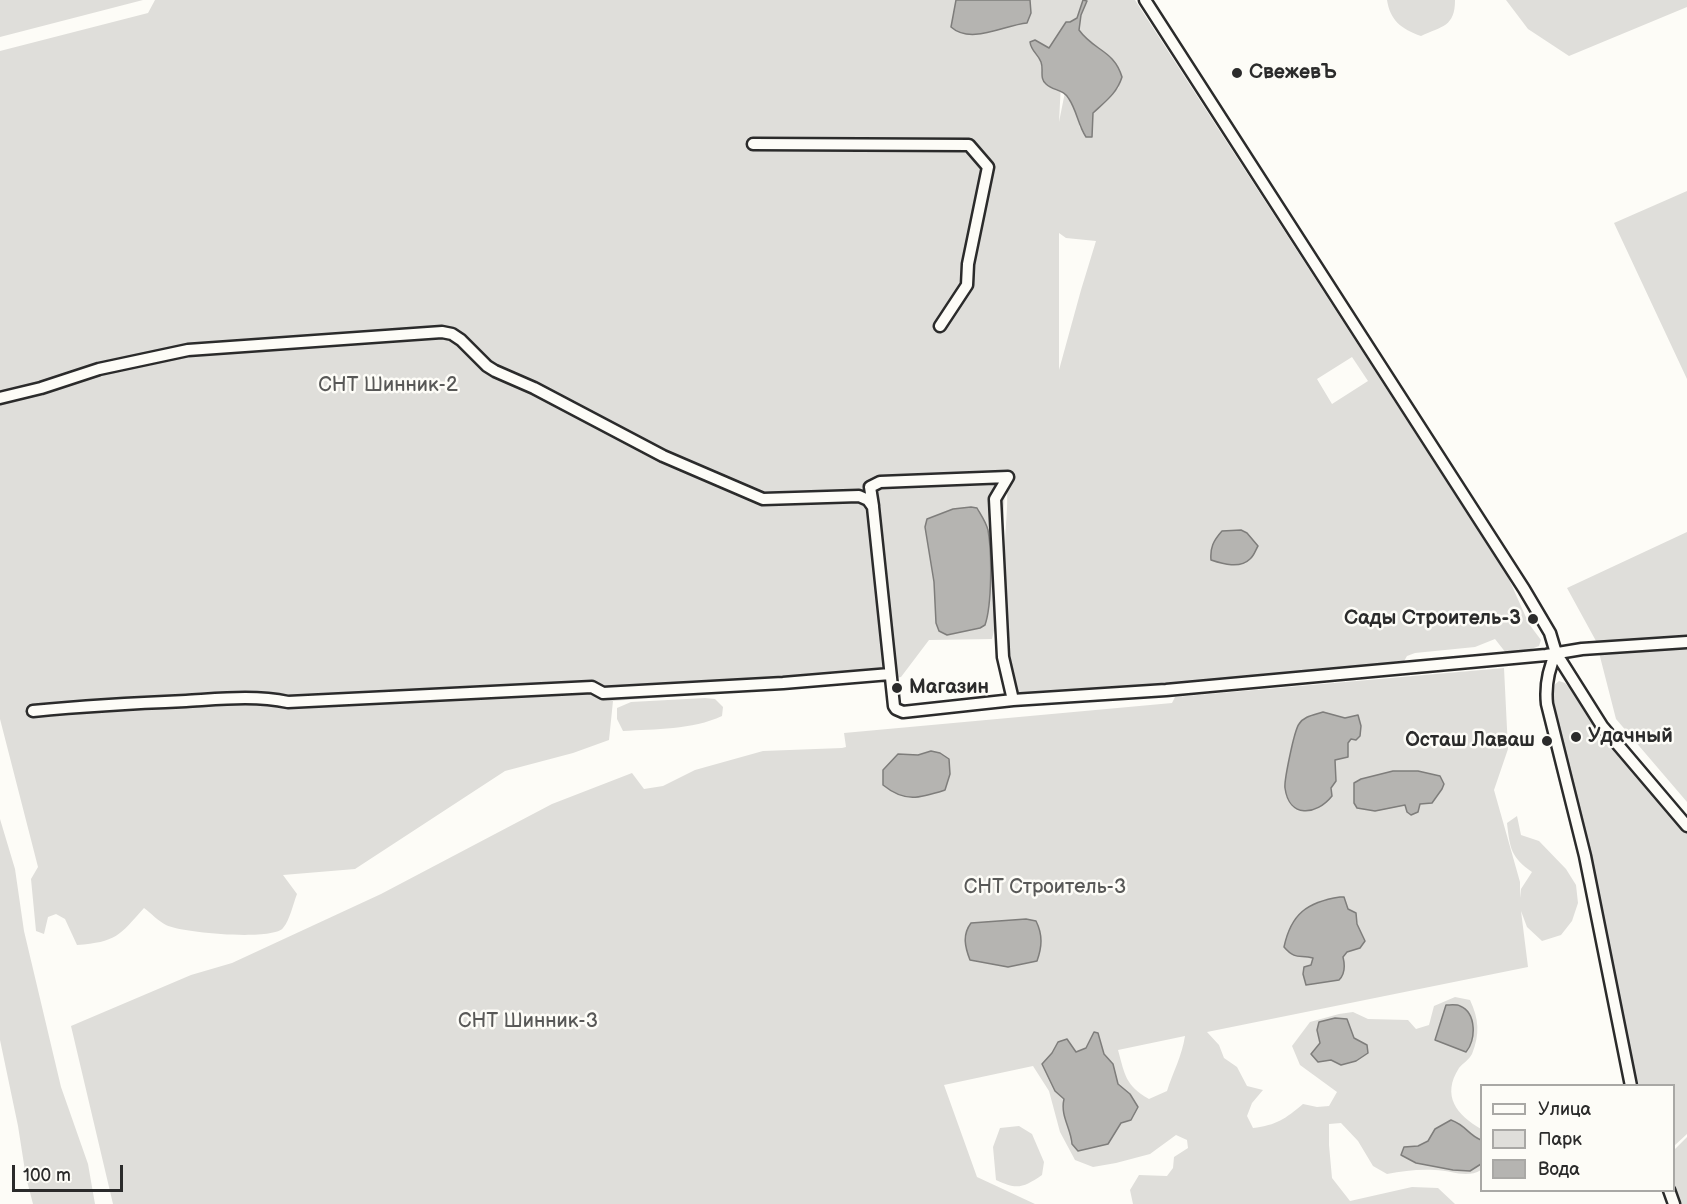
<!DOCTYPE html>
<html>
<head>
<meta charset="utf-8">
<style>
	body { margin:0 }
	#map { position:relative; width:1687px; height:1204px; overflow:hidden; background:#fdfcf7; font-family:"Balsamiq Sans",sans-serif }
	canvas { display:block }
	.legend { position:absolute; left:1480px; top:1084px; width:195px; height:108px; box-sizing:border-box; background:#fdfcf7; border:2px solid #a9a8a5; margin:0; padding:8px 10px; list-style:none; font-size:18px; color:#2b2b2b }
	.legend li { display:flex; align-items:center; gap:12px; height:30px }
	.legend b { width:30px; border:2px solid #a9a8a5 }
	.scale { position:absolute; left:12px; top:1165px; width:111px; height:27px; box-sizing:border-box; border:3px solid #2b2b2b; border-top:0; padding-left:8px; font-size:18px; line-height:21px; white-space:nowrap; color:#2b2b2b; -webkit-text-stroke:4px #fdfcf7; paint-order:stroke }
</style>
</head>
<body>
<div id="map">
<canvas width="1687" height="1204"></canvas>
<ul class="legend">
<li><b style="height:8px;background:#fdfcf7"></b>Улица</li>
<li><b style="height:16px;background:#dfdeda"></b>Парк</li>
<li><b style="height:16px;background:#b5b4b1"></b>Вода</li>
</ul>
<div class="scale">100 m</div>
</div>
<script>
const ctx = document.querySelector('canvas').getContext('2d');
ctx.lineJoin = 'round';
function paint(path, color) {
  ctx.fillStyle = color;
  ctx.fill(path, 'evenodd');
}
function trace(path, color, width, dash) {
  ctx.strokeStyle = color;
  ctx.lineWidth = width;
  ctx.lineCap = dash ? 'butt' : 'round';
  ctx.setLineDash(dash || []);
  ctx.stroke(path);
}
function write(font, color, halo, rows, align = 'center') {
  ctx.font = font + ' "Balsamiq Sans",sans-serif';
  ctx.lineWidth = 5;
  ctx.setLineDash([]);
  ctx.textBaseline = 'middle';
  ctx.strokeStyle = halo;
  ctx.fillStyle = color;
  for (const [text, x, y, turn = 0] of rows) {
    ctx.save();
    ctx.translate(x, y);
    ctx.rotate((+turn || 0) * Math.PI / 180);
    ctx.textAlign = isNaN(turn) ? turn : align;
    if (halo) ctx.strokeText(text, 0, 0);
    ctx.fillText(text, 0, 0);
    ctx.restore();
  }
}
paint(new Path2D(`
	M 0,0 L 143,0 L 0,37 Z
	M 155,0 L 1083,0 L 1077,18 L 1064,25 L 1059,122 L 1065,92 L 1076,112 L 1080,128 L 1092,119 L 1093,113 L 1119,87 L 1098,47 L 1092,45 L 1079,30 L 1081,15 L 1087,0 L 1135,0 L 1508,577 L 1529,624 L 1541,640 L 1539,646 L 1531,649 L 1506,653 L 1495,639 L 1475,647 L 1415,653 L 1407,656 L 1403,663 L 1016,696 C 1007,647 1004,598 1005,549 C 1005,529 1008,509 1007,489 L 1005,491 L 997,618 L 992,639 L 929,640 L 901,677 L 886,680 L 613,701 L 609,740 L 573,753 L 505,771 L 355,869 L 283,875 L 297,894 C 293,904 290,920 283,928 C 273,941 182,933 166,925 C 158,921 151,913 144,908 C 119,936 116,942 77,945 L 65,919 L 56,914 L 48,917 L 44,934 L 36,931 L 31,879 L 38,867 L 0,719 L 0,51 L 148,13 ZM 1059,233 L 1066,238 L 1096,241 L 1081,290 L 1059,370 ZM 1352,357 L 1368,381 L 1332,404 L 1317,379 Z
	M 1387,0 L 1455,0 C 1455,27 1442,26 1421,36 C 1401,29 1390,20 1387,0 Z
	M 1506,0 L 1687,0 L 1687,7 L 1569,56 L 1528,29 Z
	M 1687,191 L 1687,379 L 1614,223 Z
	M 1687,532 L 1687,802 L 1616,719 L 1596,641 L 1567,588 Z
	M 1504,668 L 1508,749 L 1494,790 L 1520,882 L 1520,898 L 1521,889 L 1532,872 C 1511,857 1510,849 1507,823 L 1517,816 L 1521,835 L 1539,841 L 1566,869 L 1576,885 L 1578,903 L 1572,921 L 1561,935 L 1542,941 L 1527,927 L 1521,911 L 1528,967 L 1207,1032 L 1219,1045 L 1224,1058 L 1237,1067 L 1247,1086 L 1263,1090 L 1252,1103 L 1247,1116 L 1253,1128 C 1277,1125 1285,1119 1303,1104 L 1317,1107 L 1329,1106 L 1337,1092 L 1300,1065 L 1292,1046 L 1310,1022 L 1339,1014 L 1353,1012 L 1368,1019 L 1408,1020 L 1416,1029 L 1429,1025 L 1434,1006 L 1455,997 L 1470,1000 C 1479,1019 1480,1034 1472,1054 C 1469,1060 1463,1063 1459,1068 C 1441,1096 1457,1115 1481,1129 L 1481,1170 C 1466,1179 1451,1170 1435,1170 C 1418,1169 1403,1171 1387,1174 L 1373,1166 L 1358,1141 L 1341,1123 L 1329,1124 L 1329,1145 L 1332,1178 L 1350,1201 L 1412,1187 L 1438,1188 L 1455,1204 L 1133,1204 L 1130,1190 L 1139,1175 L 1167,1176 L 1173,1168 L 1174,1157 L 1188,1148 L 1187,1140 L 1176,1135 L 1150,1154 L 1116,1163 L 1093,1167 L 1075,1160 L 1060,1132 L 1049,1091 L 1033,1066 L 944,1085 L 977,1177 L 1035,1204 L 113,1204 L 71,1026 L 191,975 L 232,963 L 381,894 L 552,804 L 632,773 L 644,789 L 663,786 L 695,770 L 763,751 L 842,748 L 846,747 L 844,733 L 1172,703 L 1175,697 ZM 1185,1036 C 1182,1056 1173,1072 1167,1091 L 1149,1099 C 1125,1085 1125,1075 1118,1050 Z
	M 1559,681 L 1565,683 L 1571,689 L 1604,736 L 1687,833 L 1687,1134 L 1674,1146 L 1674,1086 L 1639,1085 L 1635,1074 L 1551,693 L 1553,686 Z
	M 705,698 L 715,699 L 723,707 L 722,716 C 692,730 655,729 623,731 L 617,719 L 617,708 L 631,702 Z
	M 0,819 L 15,869 L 24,931 L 61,1087 L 88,1164 L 95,1204 L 33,1204 L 26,1177 L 18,1126 L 0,1040 Z
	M 1019,1126 L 1032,1134 L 1044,1162 L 1042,1175 C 1023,1188 1017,1190 996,1180 L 993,1147 L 1000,1128 Z
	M 1687,1137 L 1687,1204 L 1680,1204 L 1674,1185 L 1674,1150 Z`), '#dfdeda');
const water = new Path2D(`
	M 956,0 L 1030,0 L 1031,13 L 1027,23 C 1004,25 971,45 951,27 Z
	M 1083,0 L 1087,1 L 1081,15 L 1079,30 C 1094,51 1114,50 1122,77 C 1117,93 1106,101 1093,113 L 1092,137 L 1086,137 C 1078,125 1077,111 1069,99 C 1064,89 1053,91 1046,84 C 1039,78 1044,70 1041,62 C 1038,54 1031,51 1030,42 L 1035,40 L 1049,48 L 1066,22 L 1070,22 L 1077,18 Z
	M 971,507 L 977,508 C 981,515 986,522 988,530 C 992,552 992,605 985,625 L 980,628 L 947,635 L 939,631 L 936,623 L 934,582 L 925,527 L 927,519 L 953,509 Z
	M 1241,530 L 1247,533 L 1258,546 C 1256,549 1254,556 1250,559 C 1240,569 1223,564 1211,560 C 1210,548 1213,541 1222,531 Z
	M 1323,712 L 1345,718 L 1358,715 L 1361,726 L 1360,736 L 1356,740 L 1351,739 L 1348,743 L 1348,757 L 1335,760 L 1336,781 L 1331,788 L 1332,796 C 1316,816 1289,818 1285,788 C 1284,781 1294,731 1299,724 C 1304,716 1314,715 1323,712 Z
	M 931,751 L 940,753 L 949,759 L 950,774 L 945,790 C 920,798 905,803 883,785 L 883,770 L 898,754 L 918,755 Z
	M 1393,771 L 1418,771 L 1440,776 L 1444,784 L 1442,789 L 1432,803 L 1420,804 L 1418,812 L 1411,815 L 1407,812 L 1405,805 L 1375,811 L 1357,808 L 1354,803 L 1354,783 L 1361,779 Z
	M 1340,897 L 1344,897 L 1348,909 L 1356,913 L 1357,924 L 1365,941 L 1360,948 L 1347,952 L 1343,957 C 1345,965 1345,974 1339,980 L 1306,985 L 1303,974 L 1304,967 L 1311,965 L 1313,958 C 1300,954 1296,961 1284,947 C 1291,914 1307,902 1340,897 Z
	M 1026,919 L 1036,921 C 1043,935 1042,947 1037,961 L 1008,967 L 970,960 C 965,947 962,935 971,923 Z
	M 1446,1005 C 1450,1005 1457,1004 1460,1006 C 1477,1013 1476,1041 1466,1052 L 1435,1040 Z
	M 1335,1018 L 1347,1019 L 1354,1038 L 1367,1045 L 1368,1053 L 1356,1061 L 1341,1065 L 1331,1060 L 1318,1062 L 1311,1054 L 1320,1043 L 1317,1030 L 1319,1022 Z
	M 1094,1032 L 1098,1033 L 1104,1054 L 1113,1064 L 1118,1084 L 1130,1094 L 1138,1107 L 1131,1120 L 1121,1123 L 1108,1144 L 1078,1151 L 1072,1144 C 1071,1128 1060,1116 1064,1099 L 1055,1091 L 1042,1064 L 1052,1053 L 1058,1042 L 1067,1039 L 1076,1052 L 1086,1048 Z
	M 1451,1120 C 1467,1126 1467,1134 1481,1140 L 1481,1164 L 1470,1171 L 1453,1170 L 1416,1163 L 1401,1155 L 1404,1147 L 1418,1146 L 1428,1141 L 1435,1129 Z`);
paint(water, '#b5b4b1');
trace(water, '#7e7d7b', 1.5);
const minor = new Path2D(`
	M 1145,0 L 1524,589 L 1550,633 L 1556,653 L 1602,726 L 1687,826
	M 753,144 L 969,145 L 988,167 L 968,264 L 967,285 L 940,326
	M 0,398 L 41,388 L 99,369 L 188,350 L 442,332 L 452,334 L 461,340 L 487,366 L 495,371 L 534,388 L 663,456 L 763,499 L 859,496 L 868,500 L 873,507 L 894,706 L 896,709 L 903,712 L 1013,700 L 1166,690 L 1546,655 L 1582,649 L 1687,642
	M 873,506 L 870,487 L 880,482 L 1008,477 L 995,499 L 1003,657 L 1013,700
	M 1556,653 C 1548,670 1545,685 1547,704 L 1585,856 L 1631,1086
	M 33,711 C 84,706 135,703 186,701 C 220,699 255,695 288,702 L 592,687 L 603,693 L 783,683 L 890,674
	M 1669,1190 L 1674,1204`);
trace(minor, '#2b2b2b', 15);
trace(minor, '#fdfcf7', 10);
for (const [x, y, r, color] of [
	[1237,73,6,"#2b2b2b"],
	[1533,619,6,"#2b2b2b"],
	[897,688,6,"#2b2b2b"],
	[1576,737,6,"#2b2b2b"],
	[1547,741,6,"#2b2b2b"]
]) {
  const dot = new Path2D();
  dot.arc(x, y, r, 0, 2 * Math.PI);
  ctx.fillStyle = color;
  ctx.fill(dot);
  trace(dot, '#fdfcf7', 2);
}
write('bold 20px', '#2b2b2b', '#fdfcf7', [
	["СвежевЪ",1249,73],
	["Сады Строитель-3",1521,619,"right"],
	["Магазин",909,688],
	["Удачный",1588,737],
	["Осташ Лаваш",1535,741,"right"]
], 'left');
write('20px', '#585857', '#fdfcf7', [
	["СНТ Шинник-2",388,386],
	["СНТ Строитель-3",1045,888],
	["СНТ Шинник-3",528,1022]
]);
</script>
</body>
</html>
